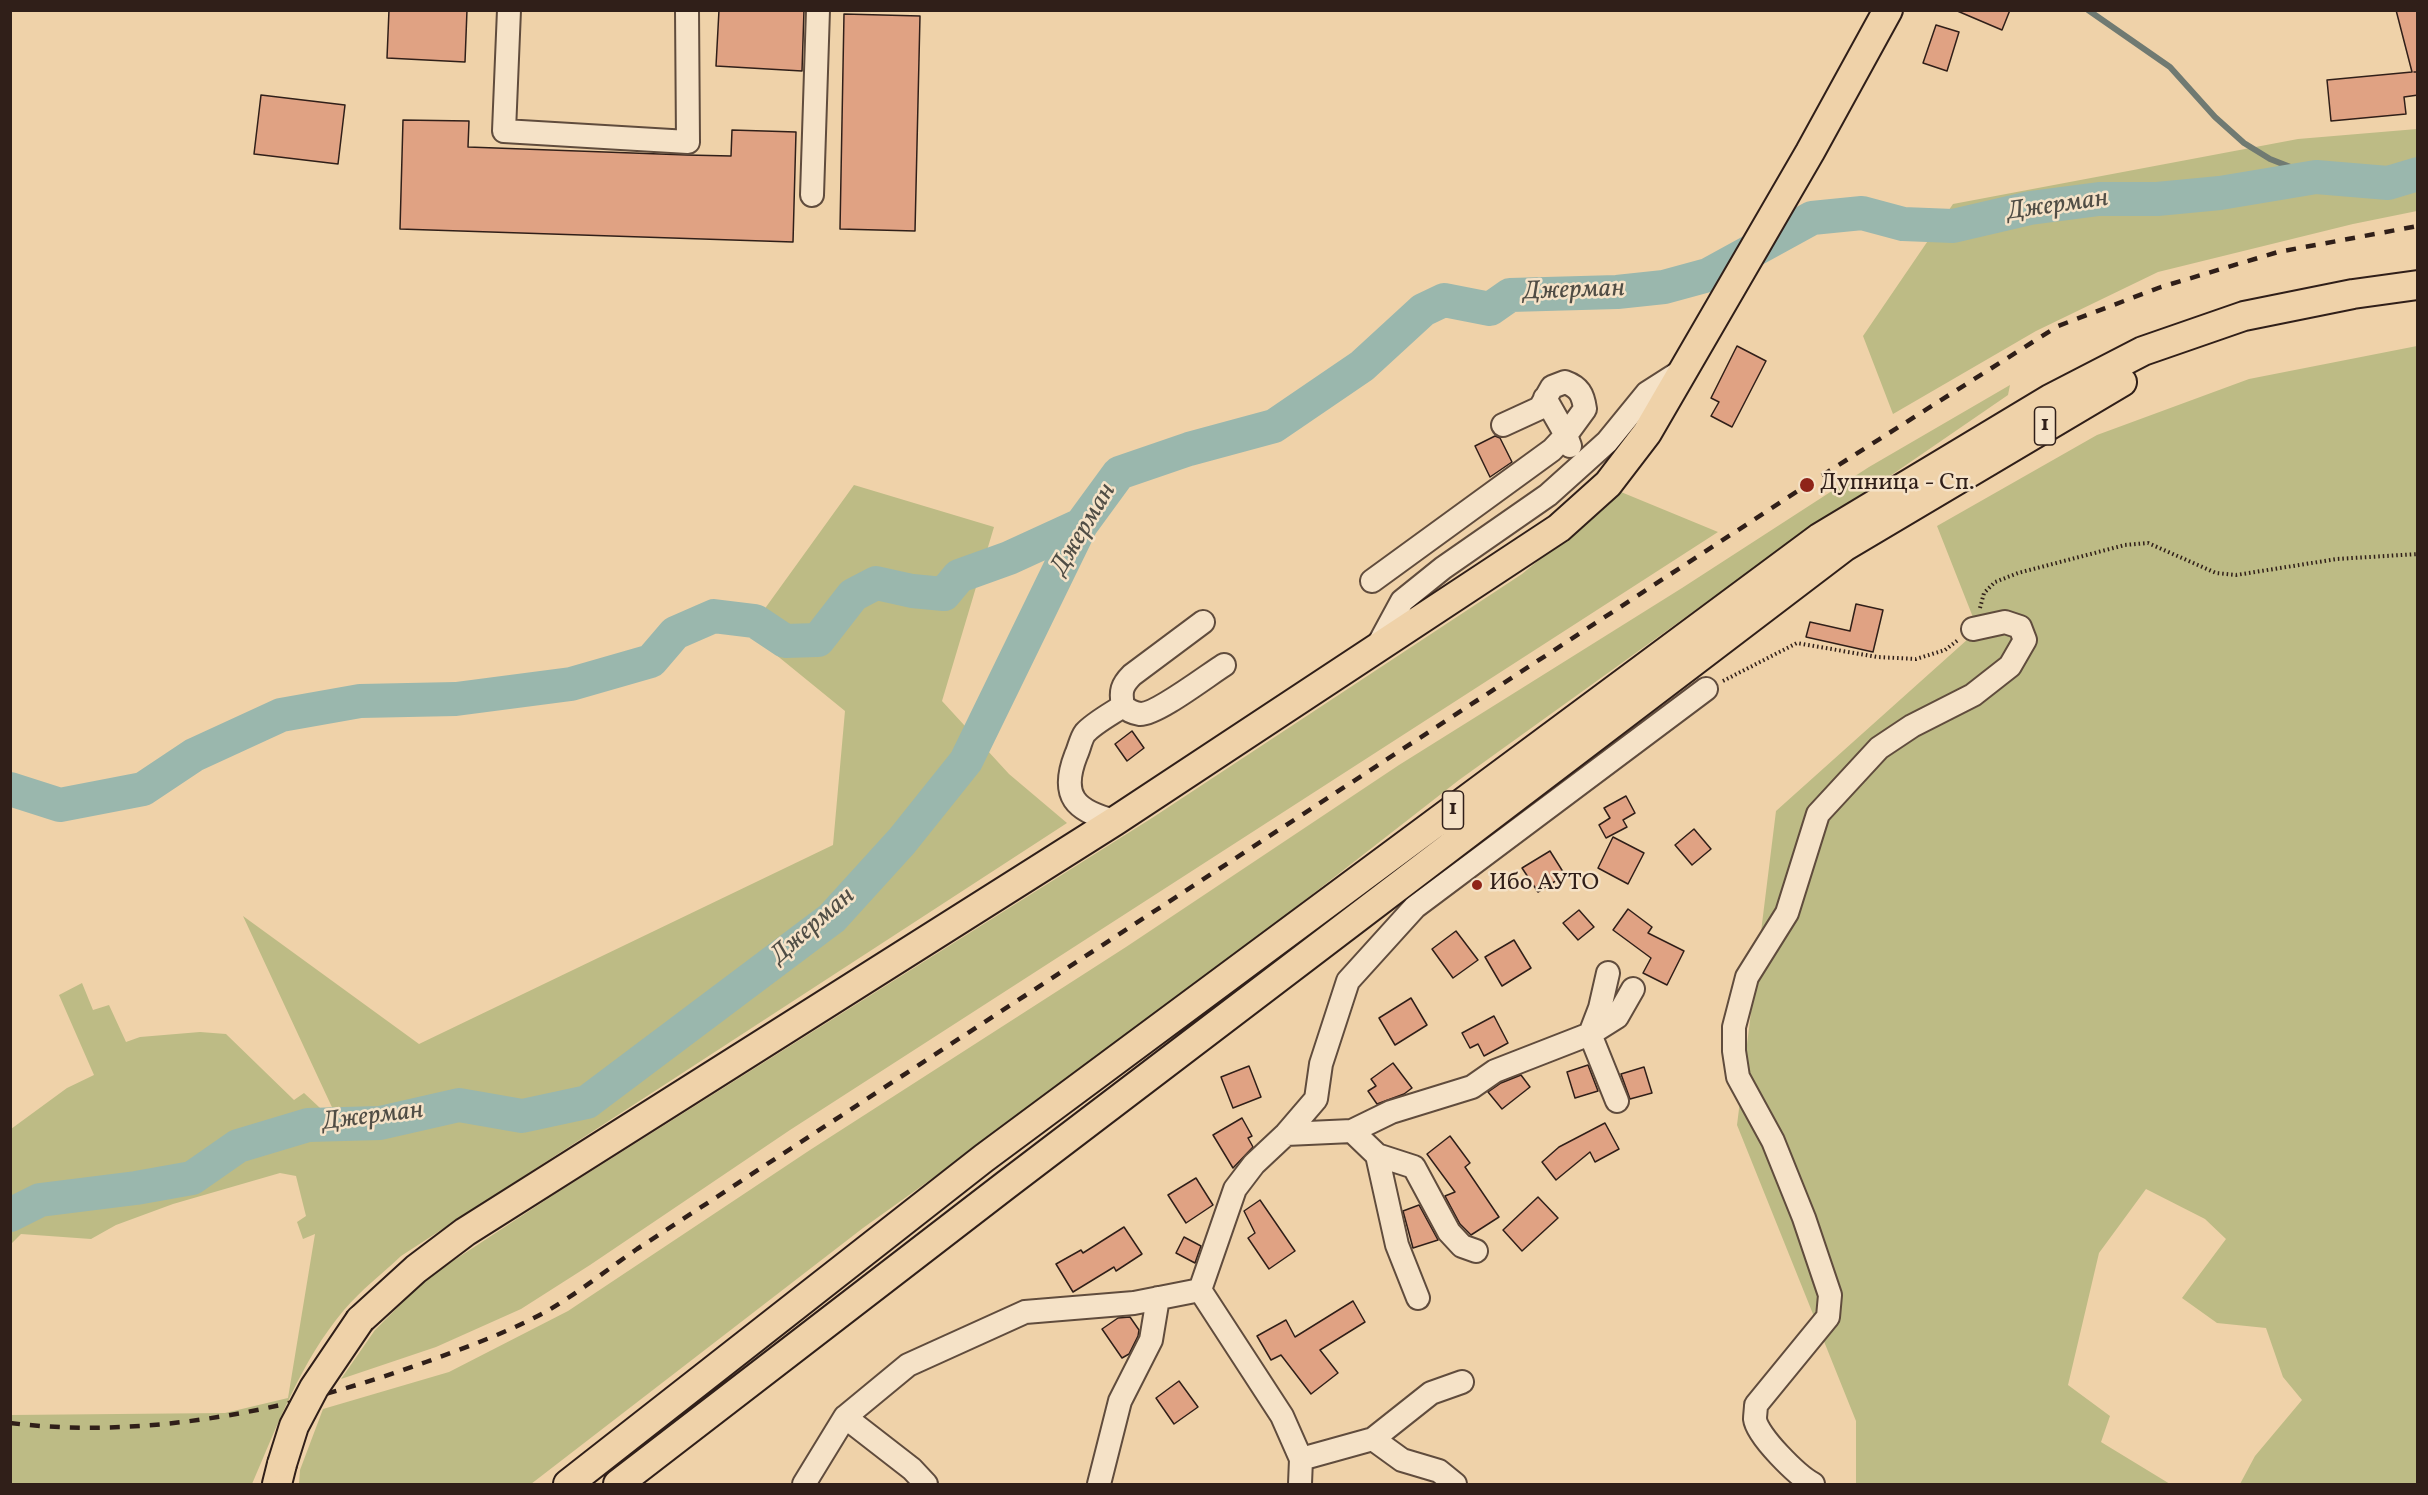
<!DOCTYPE html>
<html>
<head>
<meta charset="utf-8">
<style>
	body { margin:0 }
	#map { position:relative; width:2428px; height:1495px; overflow:hidden; background:#efd2a9; font-family:Vollkorn,serif }
	canvas { display:block }
	.frame { position:absolute; inset:0; border:12px solid #301f19; pointer-events:none }
</style>
</head>
<body>
<div id="map">
<canvas width="2428" height="1495"></canvas>
<div class="frame"></div>
</div>
<script>
const ctx = document.querySelector('canvas').getContext('2d');
ctx.lineJoin = 'round';
function paint(path, color) {
  ctx.fillStyle = color;
  ctx.fill(path, 'evenodd');
}
function trace(path, color, width, dash) {
  ctx.strokeStyle = color;
  ctx.lineWidth = width;
  ctx.lineCap = dash ? 'butt' : 'round';
  ctx.setLineDash(dash || []);
  ctx.stroke(path);
}
function write(font, color, halo, rows, align = 'center') {
  ctx.font = font + ' Vollkorn,serif';
  ctx.lineWidth = 5;
  ctx.setLineDash([]);
  ctx.textBaseline = 'middle';
  ctx.strokeStyle = halo;
  ctx.fillStyle = color;
  for (const [text, x, y, turn = 0] of rows) {
    ctx.save();
    ctx.translate(x, y);
    ctx.rotate((+turn || 0) * Math.PI / 180);
    ctx.textAlign = isNaN(turn) ? turn : align;
    if (halo) ctx.strokeText(text, 0, 0);
    ctx.fillText(text, 0, 0);
    ctx.restore();
  }
}
paint(new Path2D(`
	M 2417,129 L 2417,211 L 2353,224 L 2158,272 L 2036,331 L 1893,414 L 1863,336 L 1953,204 L 2298,139 Z
	M 2417,346 L 2417,1484 L 2240,1484 L 2255,1456 L 2302,1400 L 2283,1377 L 2266,1328 L 2217,1323 L 2182,1298 L 2226,1239 L 2205,1219 L 2146,1189 L 2099,1253 L 2068,1385 L 2110,1416 L 2101,1442 L 2170,1484 L 1856,1484 L 1856,1421 L 1737,1125 L 1776,811 L 1978,630 L 1937,526 L 2097,435 L 2249,379 Z
	M 2010,385 L 2008,395 L 1708,601 L 1459,780 L 1124,1041 L 863,1228 L 531,1484 L 299,1484 L 300,1470 L 323,1409 L 449,1372 L 568,1311 L 810,1150 L 1126,947 L 1399,765 L 1682,588 L 1869,467 Z
	M 854,485 L 994,527 L 942,701 L 1009,774 L 1067,823 L 401,1256 C 382,1274 361,1290 344,1310 C 301,1361 278,1424 252,1484 L 11,1484 L 11,1415 L 225,1413 L 288,1398 L 315,1234 L 303,1239 L 297,1222 L 306,1216 L 296,1176 L 280,1173 L 173,1204 L 116,1225 L 91,1239 L 21,1234 L 11,1244 L 11,1129 L 67,1088 L 94,1075 L 59,995 L 82,983 L 93,1010 L 109,1005 L 126,1042 L 140,1037 L 200,1032 L 226,1034 L 294,1100 L 304,1093 L 334,1121 L 337,1118 L 243,916 L 419,1044 L 833,845 L 845,711 L 748,632 Z
	M 1621,492 L 1718,532 L 790,1130 L 590,1265 L 521,1309 L 436,1347 L 341,1379 L 375,1330 L 427,1278 L 555,1194 L 1152,818 L 1522,574 Z`), '#bdbb85');
trace(new Path2D(`
	M 2088,10 L 2170,67 L 2215,117 L 2244,143 L 2270,159 L 2316,177`), '#707a72', 6);
trace(new Path2D(`
	M 10,789 L 60,805 L 143,789 L 194,755 L 281,715 L 360,701 L 456,699 L 571,684 L 651,661 L 675,633 L 714,616 L 755,621 L 785,641 L 818,640 L 853,595 L 876,583 L 912,591 L 944,594 L 959,576 L 1009,558 L 1081,525
	M 10,1215 L 40,1200 L 136,1188 L 192,1178 L 238,1146 L 308,1125 L 380,1123 L 459,1105 L 522,1116 L 587,1102 L 832,918 L 902,841 L 966,761 L 1081,525 L 1119,473 L 1189,449 L 1274,426 L 1362,366 L 1423,310 L 1444,300 L 1490,309 L 1510,295 L 1617,292 L 1664,287 L 1708,275 L 1812,218 L 1862,213 L 1903,224 L 1953,226 L 2030,208 L 2099,199 L 2157,199 L 2220,193 L 2316,177 L 2388,183 L 2418,174`), '#9ab7ad', 34);
const building = new Path2D(`
	M 389,10 L 467,10 L 465,62 L 387,58 Z
	M 719,10 L 804,10 L 802,71 L 716,66 Z
	M 1955,10 L 2010,10 L 2002,30 Z
	M 2396,10 L 2418,10 L 2418,72 L 2414,72 L 2418,72 L 2418,95 L 2404,97 L 2406,114 L 2331,121 L 2327,80 L 2412,72 Z
	M 844,14 L 920,16 L 915,231 L 840,229 Z
	M 1936,25 L 1959,32 L 1947,71 L 1923,63 Z
	M 261,95 L 345,105 L 338,164 L 254,154 Z
	M 403,120 L 469,121 L 468,147 L 687,155 L 731,156 L 732,130 L 796,132 L 793,242 L 400,229 Z
	M 1737,346 L 1766,361 L 1732,427 L 1711,416 L 1719,402 L 1711,398 Z
	M 1495,436 L 1500,438 L 1512,462 L 1490,477 L 1475,446 Z
	M 1856,604 L 1883,610 L 1873,652 L 1806,637 L 1810,622 L 1850,631 Z
	M 1132,731 L 1144,748 L 1127,761 L 1115,744 Z
	M 1626,796 L 1635,813 L 1623,820 L 1627,827 L 1606,838 L 1599,825 L 1610,818 L 1604,808 Z
	M 1694,829 L 1711,849 L 1692,865 L 1675,845 Z
	M 1613,837 L 1644,853 L 1628,884 L 1598,868 Z
	M 1550,851 L 1565,875 L 1538,892 L 1522,868 Z
	M 1628,909 L 1652,927 L 1648,933 L 1684,951 L 1667,985 L 1643,973 L 1651,958 L 1613,930 Z
	M 1579,910 L 1594,927 L 1578,940 L 1563,923 Z
	M 1456,931 L 1478,960 L 1453,978 L 1432,949 Z
	M 1514,940 L 1531,968 L 1502,986 L 1485,957 Z
	M 1411,998 L 1427,1025 L 1395,1045 L 1379,1018 Z
	M 1494,1016 L 1508,1043 L 1484,1056 L 1478,1044 L 1470,1048 L 1462,1033 Z
	M 1393,1063 L 1412,1088 L 1404,1094 L 1377,1104 L 1368,1091 L 1376,1086 L 1371,1079 Z
	M 1588,1065 L 1598,1091 L 1575,1098 L 1567,1072 Z
	M 1249,1066 L 1261,1097 L 1233,1108 L 1221,1077 Z
	M 1644,1067 L 1652,1093 L 1630,1099 L 1621,1074 Z
	M 1521,1075 L 1530,1087 L 1502,1109 L 1488,1092 L 1501,1083 Z
	M 1242,1118 L 1252,1136 L 1248,1138 L 1253,1147 L 1233,1168 L 1213,1135 Z
	M 1605,1123 L 1619,1149 L 1595,1162 L 1590,1152 L 1556,1180 L 1542,1162 L 1559,1147 Z
	M 1450,1136 L 1470,1163 L 1465,1167 L 1499,1217 L 1471,1235 L 1460,1224 L 1445,1196 L 1455,1192 L 1427,1154 Z
	M 1196,1178 L 1213,1205 L 1186,1223 L 1168,1195 Z
	M 1538,1197 L 1558,1218 L 1522,1251 L 1503,1230 Z
	M 1260,1200 L 1295,1251 L 1269,1269 L 1248,1238 L 1255,1233 L 1244,1211 Z
	M 1419,1205 L 1438,1240 L 1413,1248 L 1403,1211 Z
	M 1124,1227 L 1142,1254 L 1116,1271 L 1114,1267 L 1073,1292 L 1056,1264 L 1081,1250 L 1083,1253 Z
	M 1184,1237 L 1201,1246 L 1195,1263 L 1176,1253 Z
	M 1353,1301 L 1365,1322 L 1320,1350 L 1338,1373 L 1311,1394 L 1281,1355 L 1271,1360 L 1257,1336 L 1286,1320 L 1295,1337 Z
	M 1130,1317 L 1139,1330 L 1138,1336 L 1129,1354 L 1122,1358 L 1102,1329 L 1118,1318 Z
	M 1179,1381 L 1198,1407 L 1174,1424 L 1156,1398 Z`);
paint(building, '#e0a283');
trace(building, '#301f19', 1.5);
const minor = new Path2D(`
	M 509,10 L 504,131 L 688,142 L 687,10
	M 812,195 L 818,10
	M 1503,425 L 1540,408 L 1552,387 L 1565,382 C 1579,387 1583,394 1585,409 L 1566,435 L 1570,446
	M 1372,581 L 1552,450 L 1566,435 L 1545,398
	M 1376,649 L 1402,601 L 1443,568 L 1548,495 L 1607,442 L 1647,393 L 1683,370
	M 1123,706 C 1128,710 1132,713 1140,714 C 1156,715 1208,675 1224,665
	M 1115,821 C 1075,811 1060,796 1076,755 C 1079,749 1081,738 1085,733 C 1094,723 1111,714 1123,706 C 1120,691 1122,685 1132,675 L 1203,622
	M 1608,973 L 1600,1008 L 1590,1034 L 1617,1101
	M 1352,1131 L 1377,1155 L 1397,1245 L 1418,1298
	M 1286,1134 L 1352,1131 L 1391,1112 L 1472,1087 L 1495,1071 L 1590,1034 L 1617,1017 L 1633,989
	M 1377,1155 L 1414,1167 L 1449,1232 L 1462,1246 L 1476,1251
	M 1200,1290 L 1282,1416 L 1301,1459 L 1300,1484
	M 845,1417 L 912,1469 L 926,1484
	M 1373,1439 L 1431,1393 L 1462,1382
	M 1301,1459 L 1373,1439 L 1402,1460 L 1439,1471 L 1455,1484
	M 804,1484 L 845,1417 L 908,1365 L 1025,1312 L 1134,1303 L 1200,1290 L 1235,1189 L 1254,1164 L 1286,1134 L 1316,1099 L 1321,1064 L 1348,981 L 1415,907 L 1706,689
	M 1099,1484 L 1120,1401 L 1151,1340 L 1158,1298
	M 1813,1484 C 1798,1476 1757,1436 1755,1419 C 1755,1415 1756,1409 1756,1405 L 1828,1317 L 1830,1295 L 1804,1218 L 1773,1141 L 1738,1077 L 1734,1051 L 1734,1027 L 1747,977 L 1787,913 L 1818,814 L 1879,748 L 1912,726 L 1973,695 L 2010,666 L 2025,640 L 2020,627 L 2005,622 L 1973,629`);
const major = new Path2D(`
	M 360,1320 L 416,1269 L 465,1232 L 1115,821 L 1559,528 L 1608,484 L 1647,433 L 1810,152 L 1888,10
	M 277,1484 L 282,1464
	M 568,1484 L 984,1158 L 1819,538 L 2050,399 L 2143,351 L 2244,316 L 2353,294 L 2418,285
	M 618,1484 L 1006,1185 L 1844,547 L 2122,382`);
trace(minor, '#604c3d', 26);
trace(major, '#301f19', 32);
trace(new Path2D(`
	M 1980,608 L 1984,593 L 1995,582 L 2018,573 L 2125,545 L 2148,543 L 2216,573 L 2236,575 L 2337,559 L 2418,554
	M 1723,681 L 1797,643 L 1877,657 L 1916,659 L 1945,650 L 1958,640`), '#301f19', 4, [1.5, 3]);
trace(minor, '#f5e2c7', 22);
trace(major, '#efd2a9', 28);
trace(new Path2D(`
	M 10,1423 C 149,1440 296,1409 426,1362 C 467,1347 509,1332 547,1311 C 578,1293 608,1269 637,1249 L 1807,485 L 2058,326 L 2161,287 L 2278,252 L 2418,226`), '#301f19', 4.5, [10, 10]);
const majorBridge = new Path2D(`
	M 282,1464 L 294,1426 L 314,1388 L 360,1320`);
trace(majorBridge, '#301f19', 32, []);
trace(majorBridge, '#efd2a9', 28);
for (const [x, y, r, color] of [
	[1807,485,8,"#8f2418"],
	[1477,885,6,"#8f2418"]
]) {
  const dot = new Path2D();
  dot.arc(x, y, r, 0, 2 * Math.PI);
  ctx.fillStyle = color;
  ctx.fill(dot);
  trace(dot, '#f5e2c7', 2);
}
for (const [x, y, w] of [
	[2045,426,21],
	[1453,810,21]
]) {
  const box = new Path2D();
  box.roundRect(x - w / 2, y - 19, w, 38, 4.5);
  ctx.fillStyle = '#f5e2c7';
  ctx.fill(box);
  trace(box, '#301f19', 1.5);
}
write('bold 22px', '#301f19', null, [
	["1",2045,426],
	["1",1453,810]
]);
write('24px', '#301f19', '#f5e2c7', [
	["Дупница - Сп.",1820,485],
	["Ибо АУТО",1489,885]
], 'left');
write('italic 26px', '#504d45', '#f5e2c7', [
	["Джерман",2058,207,-8],
	["Джерман",1574,292,-2],
	["Джерман",1085,530,-59],
	["Джерман",814,927,-41],
	["Джерман",373,1118,-7]
]);
</script>
</body>
</html>
